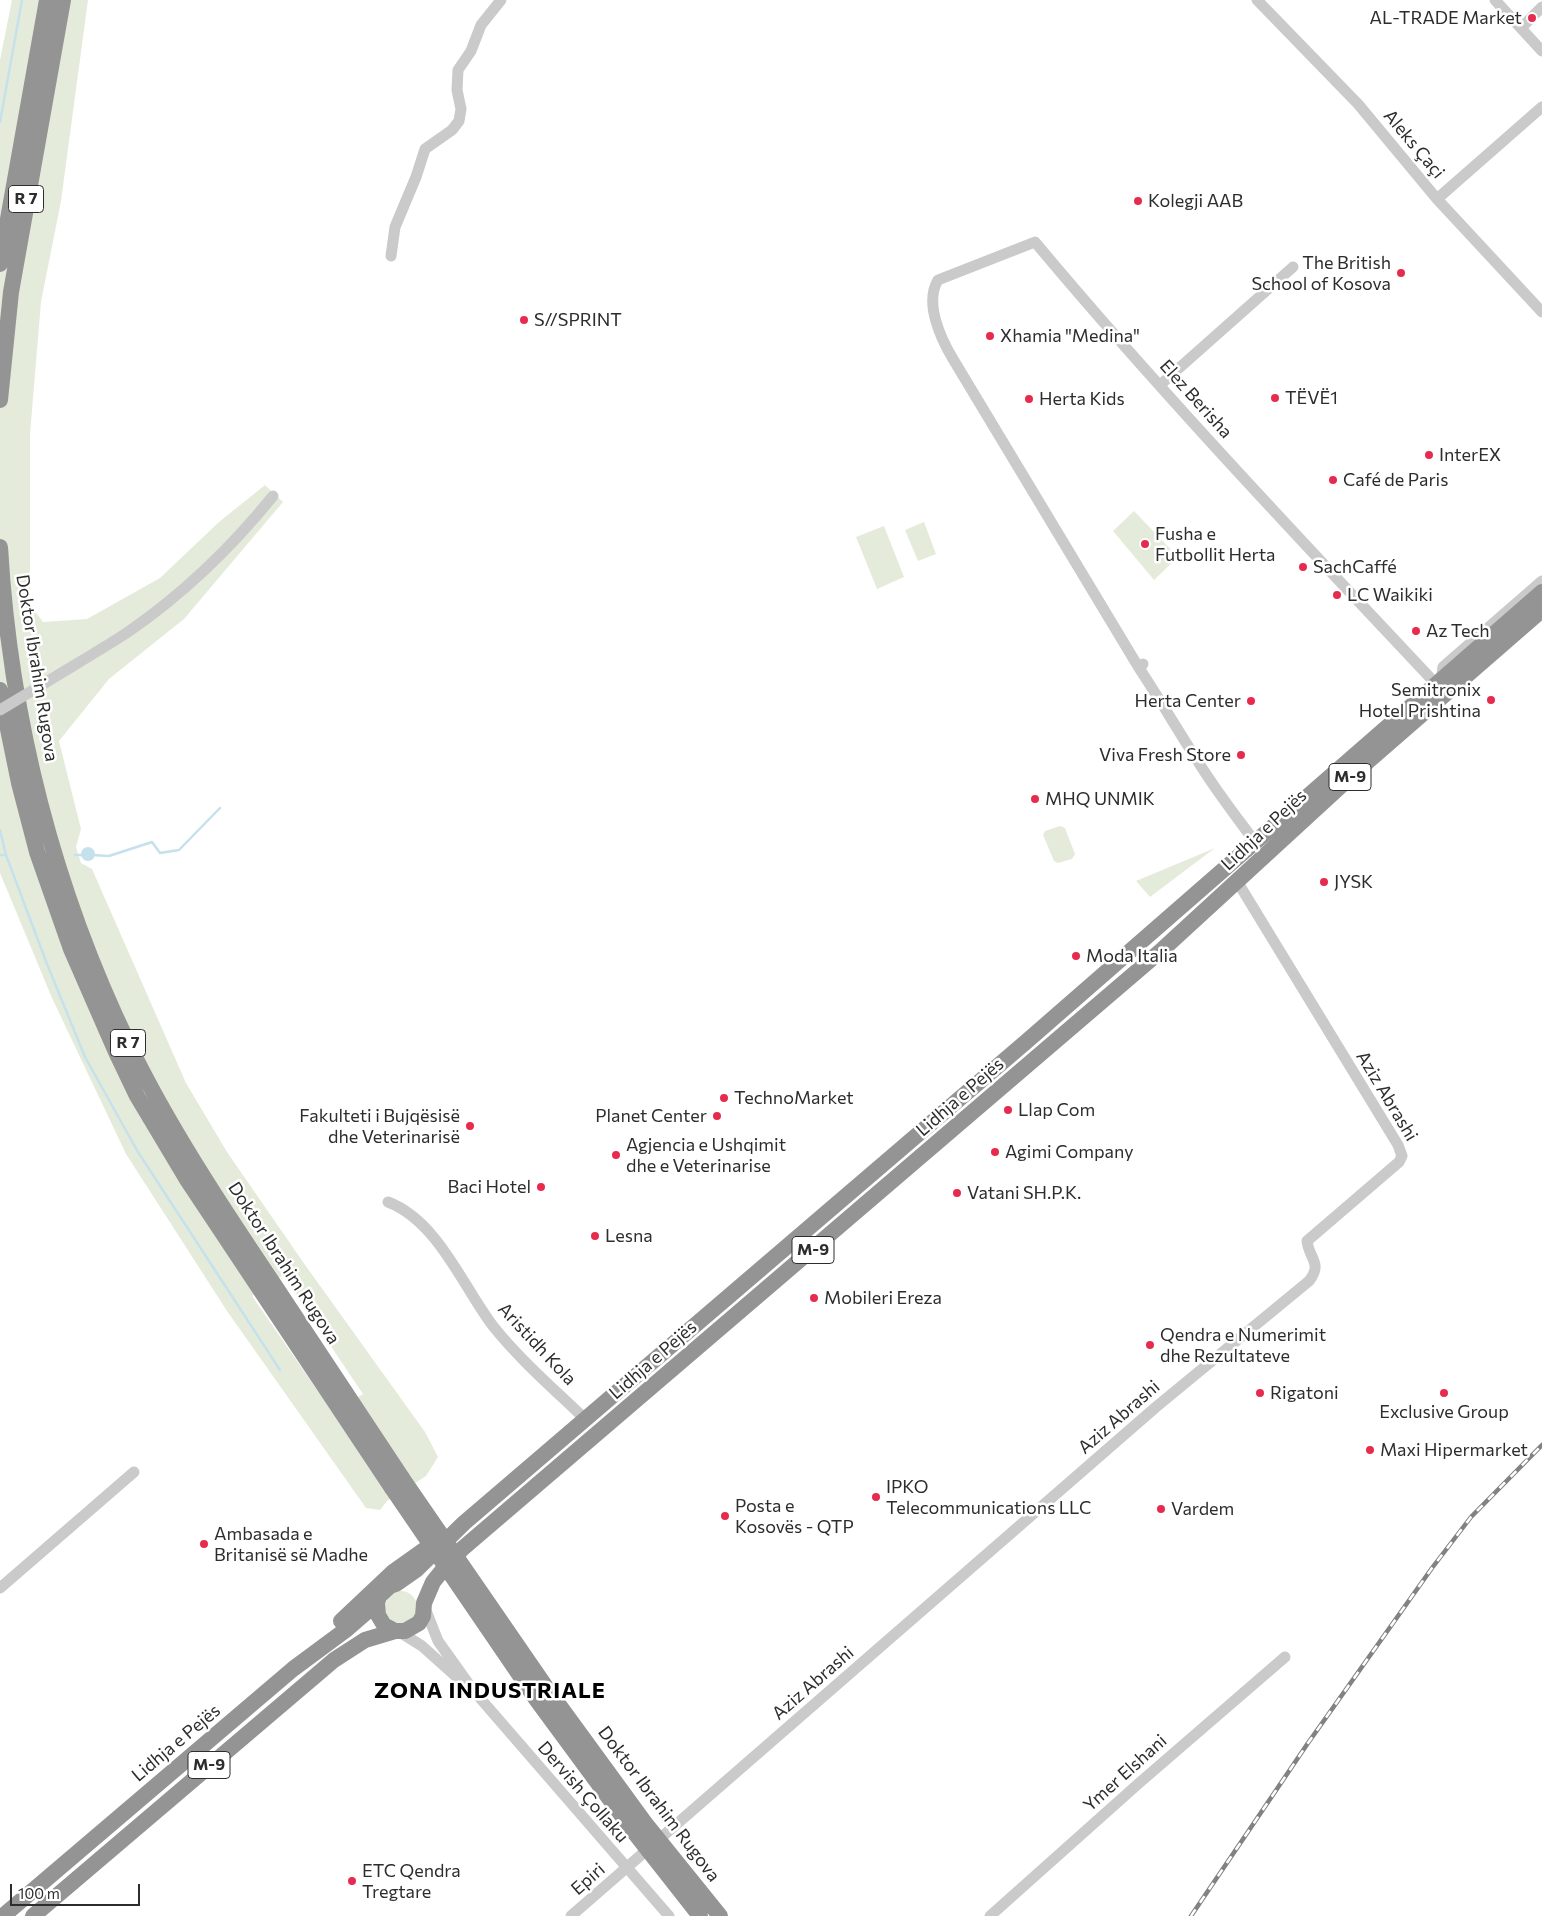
<!DOCTYPE html>
<html>
<head>
<meta charset="utf-8">
<style>
	body { margin:0 }
	#map { position:relative; width:1542px; height:1916px; overflow:hidden; background:#fff; font-family:Commissioner,sans-serif }
	canvas { display:block }
	.scale { position:absolute; left:10px; top:1884px; width:130px; height:22px; box-sizing:border-box; border:2px solid #2d2d2d; border-top:0; padding-left:6px; font-size:15px; line-height:18px; white-space:nowrap; color:#2d2d2d; -webkit-text-stroke:4px #fff; paint-order:stroke }
</style>
</head>
<body>
<div id="map">
<canvas width="1542" height="1916"></canvas>
<div class="scale">100 m</div>
</div>
<script>
const ctx = document.querySelector('canvas').getContext('2d');
ctx.lineJoin = 'round';
function paint(path, color) {
  ctx.fillStyle = color;
  ctx.fill(path, 'evenodd');
}
function trace(path, color, width, dash) {
  ctx.strokeStyle = color;
  ctx.lineWidth = width;
  ctx.lineCap = dash ? 'butt' : 'round';
  ctx.setLineDash(dash || []);
  ctx.stroke(path);
}
function write(font, color, halo, rows, align = 'center') {
  ctx.font = font + ' Commissioner,sans-serif';
  ctx.lineWidth = 5;
  ctx.setLineDash([]);
  ctx.textBaseline = 'middle';
  ctx.strokeStyle = halo;
  ctx.fillStyle = color;
  for (const [text, x, y, turn = 0] of rows) {
    ctx.save();
    ctx.translate(x, y);
    ctx.rotate((+turn || 0) * Math.PI / 180);
    ctx.textAlign = isNaN(turn) ? turn : align;
    if (halo) ctx.strokeText(text, 0, 0);
    ctx.fillText(text, 0, 0);
    ctx.restore();
  }
}
paint(new Path2D(`
	M 12,0 L 88,0 L 61,201 L 41,302 L 30,434 L 30,604 L 43,622 L 87,619 L 160,578 L 219,522 L 265,485 L 283,502 L 184,619 L 109,679 L 59,741 L 81,829 L 76,847 L 81,863 L 92,869 L 186,1083 L 227,1152 L 303,1262 L 425,1432 L 438,1457 L 426,1476 L 387,1501 L 380,1510 L 366,1508 L 227,1311 L 126,1154 L 52,998 L 0,873 L 0,60 ZM 283,1275 L 363,1394 L 333,1413 L 252,1296 Z
	M 1134,511 L 1178,557 L 1154,580 L 1113,531 Z
	M 924,522 L 936,554 L 918,561 L 905,530 Z
	M 884,526 L 904,577 L 877,589 L 856,537 Z
	M 1060,826 L 1065,828 L 1075,854 L 1072,859 L 1058,863 L 1054,861 L 1043,835 L 1045,831 Z
	M 1215,848 L 1150,897 L 1136,881 Z
	M385 1607a16 16 0 1 1 32 0a16 16 0 1 1-32 0Z`), '#e5ebda');
paint(new Path2D(`
	M81 854a7 7 0 1 1 14 0a7 7 0 1 1-14 0Z`), '#c5e1eb');
trace(new Path2D(`
	M 0,122 L 22,0
	M 0,830 L 6,855 L 47,964 L 85,1057 L 138,1152 L 280,1370
	M 0,855 L 6,855
	M 75,855 L 84,855
	M 92,855 L 109,856 L 152,842 L 160,853 L 179,850 L 220,808`), '#c5e1eb', 2.5);
trace(new Path2D(`
	M 1257,0 L 1358,104 L 1437,199 L 1542,312
	M 1495,0 L 1542,51
	M 1522,27 L 1542,7
	M 1437,199 L 1542,107
	M 391,256 L 395,227 L 416,177 L 425,149 L 452,130 L 459,121 L 461,109 L 457,90 L 458,70 L 471,51 L 481,25 L 501,0
	M 1160,385 L 1293,267
	M 1143,664 L 1139,668 C 1159,698 1177,729 1197,760 C 1214,788 1235,815 1255,842
	M 1139,668 L 953,359 C 941,339 924,303 938,280 L 1035,242 C 1163,395 1300,539 1436,684
	M 1441,680 L 1443,667 L 1542,581
	M 40,686 C 69,668 99,651 128,632 C 183,594 231,548 273,496
	M 388,1202 C 438,1221 463,1287 493,1326 C 520,1360 554,1389 585,1419
	M 0,1588 L 134,1472
	M 425,1608 L 438,1641 L 473,1690 L 669,1916
	M 398,1631 L 422,1646 L 461,1681
	M 571,1916 L 1156,1407 L 1309,1281 C 1323,1263 1309,1259 1307,1241 L 1399,1162 L 1402,1156 L 1398,1145 L 1237,881
	M 990,1916 L 1138,1784 L 1285,1657`), '#cacaca', 11);
trace(new Path2D(`
	M 0,264 L 47,0
	M 0,400 L 11,292 L 63,0
	M 0,547 C 10,720 54,890 129,1045 C 169,1127 220,1204 271,1280 C 315,1346 359,1412 402,1478
	M 0,690 L 19,783 L 37,852 L 71,949 L 116,1052 L 137,1096 L 186,1178 L 392,1488
	M 341,1621 L 393,1572 L 431,1545
	M 395,1631 L 384,1625 L 378,1615 L 377,1603 L 379,1596 L 390,1586 L 396,1584 L 416,1570 L 464,1523 L 1027,1041 L 1542,592
	M 3,1916 L 293,1669 L 347,1629 L 377,1603
	M 33,1916 L 334,1660 L 365,1640 L 395,1631 L 405,1631 L 419,1623 L 423,1616 L 424,1603 L 433,1582 L 450,1561 L 462,1549 L 1163,949 L 1358,770 L 1542,610`), '#949494', 16);
const rail = new Path2D(`
	M 1191,1916 L 1308,1743 L 1432,1568 L 1471,1517 L 1542,1445`);
trace(rail, '#828282', 4.5);
trace(rail, '#fff', 2.5, [8]);
trace(new Path2D(`
	M 0,710 L 40,686`), '#cacaca', 11);
trace(new Path2D(`
	M 402,1478 L 548,1690 L 645,1823 L 720,1916
	M 392,1488 L 536,1699 L 634,1832 L 700,1916`), '#949494', 16);
for (const [x, y, r, color] of [
	[1532,18,5,"#e72b4e"],
	[1138,201,5,"#e72b4e"],
	[1401,273,5,"#e72b4e"],
	[524,320,5,"#e72b4e"],
	[990,336,5,"#e72b4e"],
	[1275,398,5,"#e72b4e"],
	[1029,399,5,"#e72b4e"],
	[1429,455,5,"#e72b4e"],
	[1333,480,5,"#e72b4e"],
	[1145,544,5,"#e72b4e"],
	[1303,567,5,"#e72b4e"],
	[1337,595,5,"#e72b4e"],
	[1416,631,5,"#e72b4e"],
	[1491,700,5,"#e72b4e"],
	[1251,701,5,"#e72b4e"],
	[1241,755,5,"#e72b4e"],
	[1035,799,5,"#e72b4e"],
	[1324,882,5,"#e72b4e"],
	[1076,956,5,"#e72b4e"],
	[724,1098,5,"#e72b4e"],
	[1008,1110,5,"#e72b4e"],
	[717,1116,5,"#e72b4e"],
	[470,1126,5,"#e72b4e"],
	[995,1152,5,"#e72b4e"],
	[616,1155,5,"#e72b4e"],
	[541,1187,5,"#e72b4e"],
	[957,1193,5,"#e72b4e"],
	[595,1236,5,"#e72b4e"],
	[814,1298,5,"#e72b4e"],
	[1150,1345,5,"#e72b4e"],
	[1260,1393,5,"#e72b4e"],
	[1444,1393,5,"#e72b4e"],
	[1370,1450,5,"#e72b4e"],
	[876,1497,5,"#e72b4e"],
	[1161,1509,5,"#e72b4e"],
	[725,1516,5,"#e72b4e"],
	[204,1544,5,"#e72b4e"],
	[352,1881,5,"#e72b4e"]
]) {
  const dot = new Path2D();
  dot.arc(x, y, r, 0, 2 * Math.PI);
  ctx.fillStyle = color;
  ctx.fill(dot);
  trace(dot, '#fff', 2);
}
for (const [x, y, w] of [
	[26,199,35],
	[1350,777,42],
	[128,1043,35],
	[813,1250,42],
	[209,1765,42]
]) {
  const box = new Path2D();
  box.roundRect(x - w / 2, y - 13.5, w, 27, 4);
  ctx.fillStyle = '#fff';
  ctx.fill(box);
  trace(box, '#2d2d2d', 1);
}
write('bold 16px', '#2d2d2d', null, [
	["R 7",26,199],
	["M-9",1350,777],
	["R 7",128,1043],
	["M-9",813,1250],
	["M-9",209,1765]
]);
write('18px', '#2d2d2d', '#fff', [
	["AL-TRADE Market",1522,18,"right"],
	["Kolegji AAB",1148,201],
	["The British",1391,263,"right"],
	["School of Kosova",1391,284,"right"],
	["S//SPRINT",534,320],
	["Xhamia \"Medina\"",1000,336],
	["TËVË1",1285,398],
	["Herta Kids",1039,399],
	["InterEX",1439,455],
	["Café de Paris",1343,480],
	["Fusha e",1155,534],
	["Futbollit Herta",1155,555],
	["SachCaffé",1313,567],
	["LC Waikiki",1347,595],
	["Az Tech",1426,631],
	["Semitronix",1481,690,"right"],
	["Hotel Prishtina",1481,711,"right"],
	["Herta Center",1241,701,"right"],
	["Viva Fresh Store",1231,755,"right"],
	["MHQ UNMIK",1045,799],
	["JYSK",1334,882],
	["Moda Italia",1086,956],
	["TechnoMarket",734,1098],
	["Llap Com",1018,1110],
	["Fakulteti i Bujqësisë",460,1116,"right"],
	["dhe Veterinarisë",460,1137,"right"],
	["Planet Center",707,1116,"right"],
	["Agjencia e Ushqimit",626,1145],
	["dhe e Veterinarise",626,1166],
	["Agimi Company",1005,1152],
	["Baci Hotel",531,1187,"right"],
	["Vatani SH.P.K.",967,1193],
	["Lesna",605,1236],
	["Mobileri Ereza",824,1298],
	["Qendra e Numerimit",1160,1335],
	["dhe Rezultateve",1160,1356],
	["Rigatoni",1270,1393],
	["Exclusive Group",1444,1412,"center"],
	["Maxi Hipermarket",1380,1450],
	["IPKO",886,1487],
	["Telecommunications LLC",886,1508],
	["Posta e",735,1506],
	["Kosovës - QTP",735,1527],
	["Vardem",1171,1509],
	["Ambasada e",214,1534],
	["Britanisë së Madhe",214,1555],
	["ETC Qendra",362,1871],
	["Tregtare",362,1892]
], 'left');
write('18px', '#2d2d2d', '#fff', [
	["Aleks Çaçi",1414,144,50],
	["Elez Berisha",1196,399,48],
	["Doktor Ibrahim Rugova",37,668,81],
	["Lidhja e Pejës",1264,830,-43],
	["Aziz Abrashi",1387,1096,59],
	["Lidhja e Pejës",960,1097,-41],
	["Doktor Ibrahim Rugova",284,1263,57],
	["Aristidh Kola",537,1344,47],
	["Lidhja e Pejës",653,1360,-41],
	["Aziz Abrashi",1119,1417,-41],
	["Aziz Abrashi",813,1683,-41],
	["Lidhja e Pejës",176,1743,-40],
	["Ymer Elshani",1125,1773,-42],
	["Dervish Çollaku",583,1792,49],
	["Doktor Ibrahim Rugova",659,1804,53],
	["Epiri",588,1879,-41]
]);
ctx.letterSpacing = '1px';
write('bold 22px', '#000', '#fff', [
	["ZONA INDUSTRIALE",490,1691]
]);
ctx.letterSpacing = '0px';
</script>
</body>
</html>
